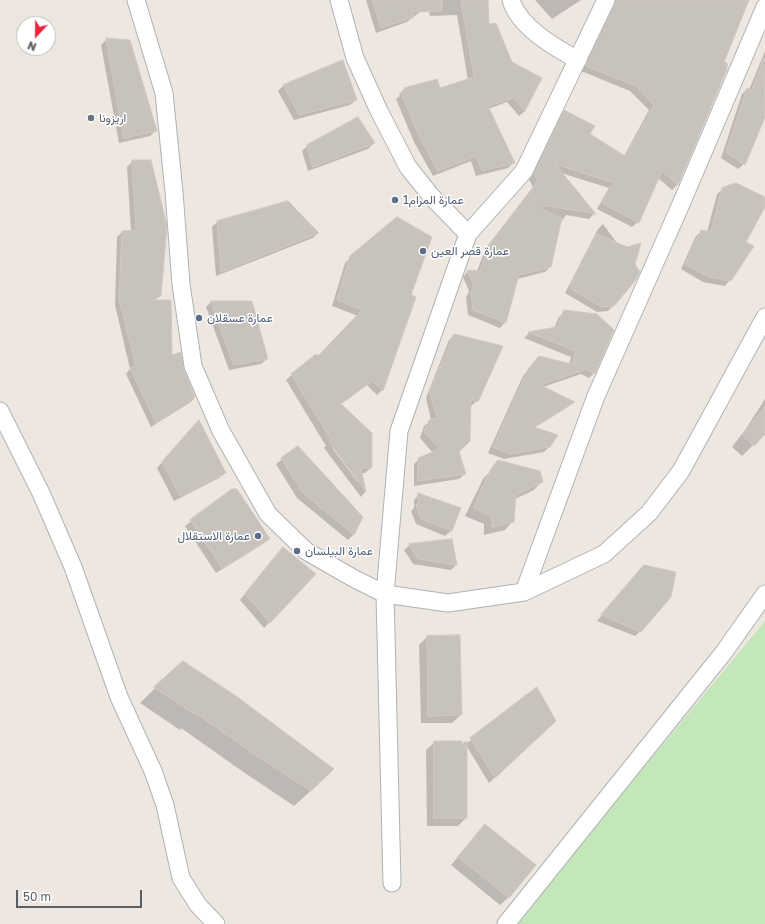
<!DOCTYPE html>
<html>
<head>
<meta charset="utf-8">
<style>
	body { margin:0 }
	#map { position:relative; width:765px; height:924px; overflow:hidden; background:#ede7e0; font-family:"Golos Text",sans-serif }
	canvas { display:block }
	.north { position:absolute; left:16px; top:16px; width:40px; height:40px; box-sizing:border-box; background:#fff; border:1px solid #bdbfc0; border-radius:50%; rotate:202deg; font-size:11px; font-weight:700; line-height:16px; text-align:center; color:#595f62 }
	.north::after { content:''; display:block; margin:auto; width:14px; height:18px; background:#ef253e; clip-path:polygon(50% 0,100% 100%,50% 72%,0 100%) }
	.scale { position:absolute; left:16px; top:890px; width:126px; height:18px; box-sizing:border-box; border:2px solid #595f62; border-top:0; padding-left:5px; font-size:12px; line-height:14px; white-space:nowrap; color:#595f62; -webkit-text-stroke:3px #fff; paint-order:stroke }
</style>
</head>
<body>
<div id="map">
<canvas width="765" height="924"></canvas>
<div class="north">N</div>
<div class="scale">50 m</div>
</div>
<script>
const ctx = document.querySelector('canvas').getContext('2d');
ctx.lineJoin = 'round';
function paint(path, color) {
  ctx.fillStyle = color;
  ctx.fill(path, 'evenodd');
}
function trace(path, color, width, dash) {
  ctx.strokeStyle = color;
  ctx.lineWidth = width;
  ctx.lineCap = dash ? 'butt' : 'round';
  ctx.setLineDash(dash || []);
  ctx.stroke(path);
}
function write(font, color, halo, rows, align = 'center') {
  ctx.font = font + ' "Golos Text",Vazirmatn,sans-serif';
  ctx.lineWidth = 3;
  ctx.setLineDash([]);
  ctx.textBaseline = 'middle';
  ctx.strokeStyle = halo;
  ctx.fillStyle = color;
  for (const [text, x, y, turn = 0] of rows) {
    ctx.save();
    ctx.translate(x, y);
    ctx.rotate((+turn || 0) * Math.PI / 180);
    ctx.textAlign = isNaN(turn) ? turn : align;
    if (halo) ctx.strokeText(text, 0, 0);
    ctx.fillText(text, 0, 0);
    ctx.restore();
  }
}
paint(new Path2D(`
	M 765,621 L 765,924 L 514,924 Z`), '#c4e6bb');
paint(new Path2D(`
	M 366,0 L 415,0 L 420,12 L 407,22 L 376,33 Z
	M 426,0 L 487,0 L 489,25 L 511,63 L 541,79 L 525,111 L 519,116 L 507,102 L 488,109 L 513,163 L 508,168 L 476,176 L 471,161 L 433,176 L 414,142 L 396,99 L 400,96 L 399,94 L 404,89 L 439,90 L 468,80 L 457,15 L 430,16 Z
	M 535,0 L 581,0 L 552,19 Z
	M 611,0 L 748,0 L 722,62 L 728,64 L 677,185 L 672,190 L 658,178 L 638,222 L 632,227 L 597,209 L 609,188 L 561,173 L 594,214 L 589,219 L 566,215 L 560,224 L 550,267 L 545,272 L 517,279 L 505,322 L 500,328 L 468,315 L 466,298 L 469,291 L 463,277 L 468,271 L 477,271 L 486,248 L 533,187 L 529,180 L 559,116 L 565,111 L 589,135 L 624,156 L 649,110 L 630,91 L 581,71 Z
	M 107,39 L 156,130 L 150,136 L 119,143 L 101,45 Z
	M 765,51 L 765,115 L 744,164 L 738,169 L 721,158 L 742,94 L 747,89 L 749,90 Z
	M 283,86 L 356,100 L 350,105 L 294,120 L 278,91 Z
	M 358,118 L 374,143 L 368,149 L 308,171 L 302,151 L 307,146 Z
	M 133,161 L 160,295 L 154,301 L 172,356 L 183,370 L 195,398 L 189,403 L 151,427 L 126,374 L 130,369 L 115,305 L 117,237 L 122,232 L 131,231 L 127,167 Z
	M 723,189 L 765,198 L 765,205 L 745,243 L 730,280 L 725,286 L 703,282 L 681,269 L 696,236 L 702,231 L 707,232 L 717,194 Z
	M 217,222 L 318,233 L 313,238 L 216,276 L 212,227 Z
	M 603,224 L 617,243 L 614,305 L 608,311 L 597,312 L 565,293 L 598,229 Z
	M 351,257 L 409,295 L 382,390 L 377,395 L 367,385 L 341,404 L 371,434 L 371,468 L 365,473 L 361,473 L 365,492 L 361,497 L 324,448 L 326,446 L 286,380 L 292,375 L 318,357 L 358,316 L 332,306 L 345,263 ZM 334,448 L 357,477 L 357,481 L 333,449 Z
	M 211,302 L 251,302 L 267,359 L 261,364 L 229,370 L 206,307 Z
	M 564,312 L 594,373 L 589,378 L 581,374 L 543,387 L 573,402 L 568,407 L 534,428 L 550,446 L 544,452 L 504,459 L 488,453 L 523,376 L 534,362 L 569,364 L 571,357 L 524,338 L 529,333 L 554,328 L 559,317 Z
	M 454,335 L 477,401 L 471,406 L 470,406 L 458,452 L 465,474 L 459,479 L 414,486 L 414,464 L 419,459 L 433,453 L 420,438 L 424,426 L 431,420 L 426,398 L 449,340 Z
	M 765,399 L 765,435 L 764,434 L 742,456 L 732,447 L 745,430 Z
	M 193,427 L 225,473 L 219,478 L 174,501 L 157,468 Z
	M 298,447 L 362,518 L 353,535 L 348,540 L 297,498 L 276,464 Z
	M 499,462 L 542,481 L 534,490 L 515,499 L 513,521 L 505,530 L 484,535 L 484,524 L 465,516 L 483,479 Z
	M 235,488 L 269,539 L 263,544 L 216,573 L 185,526 Z
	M 419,494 L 460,509 L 451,531 L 445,536 L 416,524 L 411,511 L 414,508 L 414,500 Z
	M 451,540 L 456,565 L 451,570 L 413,564 L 404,550 L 410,545 Z
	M 283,548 L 315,574 L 264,628 L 240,600 Z
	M 644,566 L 641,631 L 635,636 L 597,621 Z
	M 427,637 L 461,715 L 452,723 L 421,723 L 419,645 Z
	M 155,688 L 317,785 L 294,806 L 239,769 L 181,728 L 180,730 L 140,703 Z
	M 537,688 L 549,727 L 489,783 L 466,745 L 466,818 L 458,826 L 427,826 L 426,750 L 435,742 L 461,746 L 466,744 Z
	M 485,825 L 509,897 L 500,905 L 451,865 Z`), '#0003');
const building = new Path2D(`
	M 373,0 L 442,0 L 442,11 L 412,12 L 414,17 L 381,28 Z
	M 461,0 L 488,0 L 489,24 L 496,23 L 512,62 L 542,78 L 525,111 L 513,98 L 488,106 L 515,163 L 482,171 L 476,156 L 438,171 L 419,136 L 401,93 L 405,91 L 404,88 L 437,79 L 440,88 L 474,77 Z
	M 616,0 L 749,0 L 724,62 L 727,63 L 727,69 L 678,185 L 662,171 L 639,223 L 602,203 L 614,183 L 555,164 L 596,214 L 542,205 L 541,209 L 562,218 L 551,267 L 519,275 L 506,323 L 473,310 L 471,292 L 474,285 L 467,270 L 480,271 L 491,242 L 538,181 L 534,174 L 564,110 L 595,126 L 590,134 L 625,156 L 654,105 L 636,86 L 586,66 L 615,4 Z
	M 106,38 L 130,40 L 157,131 L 124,138 Z
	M 764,58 L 765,117 L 745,165 L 726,152 L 747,88 L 751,91 Z
	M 343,60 L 357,100 L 299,115 L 283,85 Z
	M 358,117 L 375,143 L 313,167 L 307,145 Z
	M 132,160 L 151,160 L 167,226 L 161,296 L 150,300 L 171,300 L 172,355 L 181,352 L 184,370 L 195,397 L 156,423 L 130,368 L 136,366 L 119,299 L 122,231 L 136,230 Z
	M 736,183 L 765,197 L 765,207 L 746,242 L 754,246 L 731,281 L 709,277 L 685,264 L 701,230 L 711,232 L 722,188 Z
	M 288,201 L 319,233 L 221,272 L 217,221 Z
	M 397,217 L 432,237 L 411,295 L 416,297 L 383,391 L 372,381 L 341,404 L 372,433 L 372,468 L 361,468 L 366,492 L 329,442 L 331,440 L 291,374 L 316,354 L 318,356 L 362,310 L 337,300 L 350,256 Z
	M 597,234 L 627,247 L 641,243 L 635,264 L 640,272 L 635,281 L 614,306 L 602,307 L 571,289 L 571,284 Z
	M 211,301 L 252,301 L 268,359 L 234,365 Z
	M 564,310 L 597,314 L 614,330 L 595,374 L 587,369 L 540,385 L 575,402 L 534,427 L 558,435 L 550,447 L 510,454 L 493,447 L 528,369 L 539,356 L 572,364 L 576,351 L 528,332 L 557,327 Z
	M 454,334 L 503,346 L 478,402 L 471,399 L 470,441 L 459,452 L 466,474 L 418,481 L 418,458 L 440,449 L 424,432 L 429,420 L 437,418 L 430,392 Z
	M 765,407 L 765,434 L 754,446 L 742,435 Z
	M 199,420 L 226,473 L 180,496 L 162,462 Z
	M 298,446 L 363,517 L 354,535 L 302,492 L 281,458 Z
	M 498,460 L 540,471 L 543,482 L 516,495 L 514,522 L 492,527 L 492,516 L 473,508 L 491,469 Z
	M 232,489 L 237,489 L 270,539 L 222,568 L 190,520 Z
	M 418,493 L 461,508 L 452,531 L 421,519 L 416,505 L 418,504 Z
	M 452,539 L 457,565 L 418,559 L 409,544 Z
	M 283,547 L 316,574 L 270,623 L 245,594 Z
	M 644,565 L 676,572 L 671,597 L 641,632 L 601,615 Z
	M 460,635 L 462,715 L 428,716 L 427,636 Z
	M 183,661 L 236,696 L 334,769 L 311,791 L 254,754 L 197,714 L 196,715 L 154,687 Z
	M 537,687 L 556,721 L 495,778 L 470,738 Z
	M 434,741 L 462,741 L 462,744 L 467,741 L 467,818 L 434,818 Z
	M 485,824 L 536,865 L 509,898 L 458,857 Z`);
paint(building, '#c8c2bd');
trace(building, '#d2c8bf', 1);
const minor = new Path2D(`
	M 136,0 L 164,93 L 174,192 L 181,284 L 193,366 L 221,431 L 268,514 L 306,551 L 353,578 L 385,594 L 448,603 L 524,592 L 596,396 L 681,204 L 765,7
	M 339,0 L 355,58 L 379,111 L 408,167 L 431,196 L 468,234
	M 511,0 C 519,27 554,47 578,60
	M 0,411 L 41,493 L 73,567 L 119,697 L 153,771 L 165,805 L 181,878 L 198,905 L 216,924
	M 524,592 L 604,554 L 649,513 L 681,471 L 765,317
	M 392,883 L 385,594 L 399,431 L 468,234 L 524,171 L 606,0
	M 506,924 L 724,652 L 765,594`);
trace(minor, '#aeb3b7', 19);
trace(minor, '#fff', 17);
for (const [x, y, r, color] of [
	[91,118,4,"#6b7280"],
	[395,200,4,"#5c6f8a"],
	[423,251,4,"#5c6f8a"],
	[199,318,4,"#5c6f8a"],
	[258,536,4,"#5c6f8a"],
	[297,551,4,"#5c6f8a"]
]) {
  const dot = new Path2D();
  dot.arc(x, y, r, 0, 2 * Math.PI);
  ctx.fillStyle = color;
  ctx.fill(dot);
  trace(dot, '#fff', 1.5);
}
write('12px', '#5b616d', '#fff', [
	["اريزونا",99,118]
], 'left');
write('12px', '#4e5e75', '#fff', [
	["عمارة المرام1",403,200],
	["عمارة قصر العين",431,251],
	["عمارة عسقلان",207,318],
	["عمارة الاستقلال",250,536,"right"],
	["عمارة البيلسان",305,551]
], 'left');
</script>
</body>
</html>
